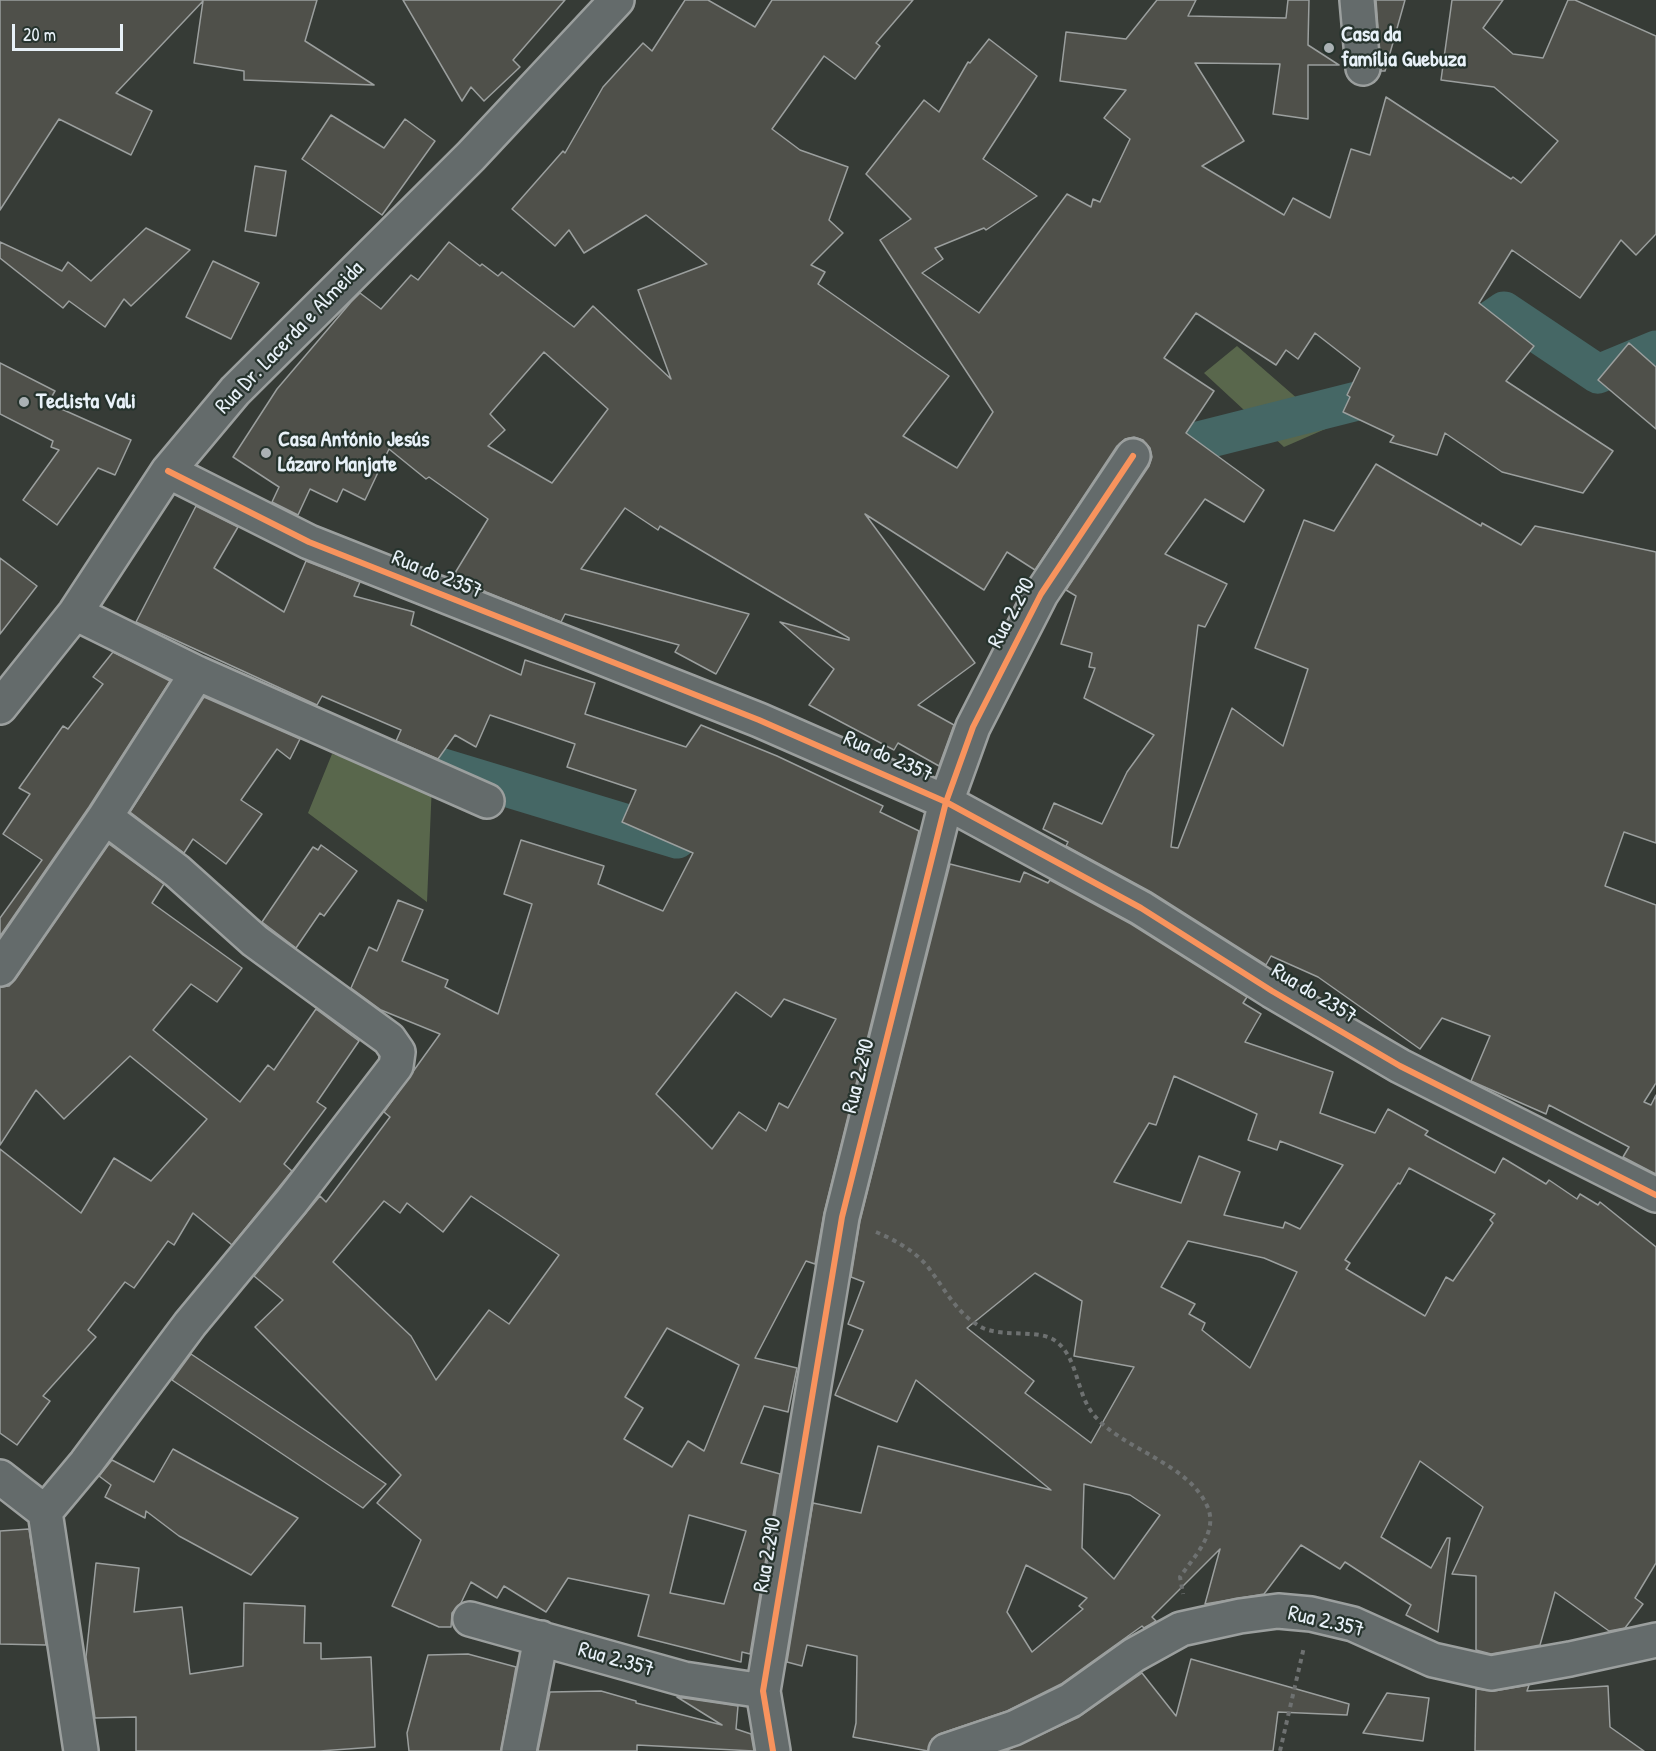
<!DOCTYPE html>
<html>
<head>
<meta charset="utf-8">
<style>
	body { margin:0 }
	#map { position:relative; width:1656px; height:1751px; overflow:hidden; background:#363b36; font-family:"Patrick Hand",sans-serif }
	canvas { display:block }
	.scale { position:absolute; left:12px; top:24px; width:111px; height:27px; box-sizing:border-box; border:3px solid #e8f1f8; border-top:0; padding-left:8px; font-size:18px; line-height:21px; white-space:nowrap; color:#e8f1f8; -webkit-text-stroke:4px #26332d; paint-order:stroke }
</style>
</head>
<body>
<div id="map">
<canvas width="1656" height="1751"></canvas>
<div class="scale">20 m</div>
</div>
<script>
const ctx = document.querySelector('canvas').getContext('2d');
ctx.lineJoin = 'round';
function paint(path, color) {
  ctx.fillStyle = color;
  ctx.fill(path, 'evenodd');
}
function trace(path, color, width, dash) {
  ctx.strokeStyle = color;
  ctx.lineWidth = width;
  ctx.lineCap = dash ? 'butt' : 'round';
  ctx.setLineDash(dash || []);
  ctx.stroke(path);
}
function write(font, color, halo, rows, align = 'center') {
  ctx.font = font + ' "Patrick Hand",sans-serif';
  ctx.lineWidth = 4.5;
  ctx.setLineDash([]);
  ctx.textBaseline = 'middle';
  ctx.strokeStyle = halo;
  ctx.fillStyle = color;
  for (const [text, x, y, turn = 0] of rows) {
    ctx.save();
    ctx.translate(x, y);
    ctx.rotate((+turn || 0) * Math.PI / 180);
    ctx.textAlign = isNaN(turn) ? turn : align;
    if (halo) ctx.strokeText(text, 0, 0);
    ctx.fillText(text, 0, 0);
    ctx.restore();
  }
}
paint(new Path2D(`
	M 1237,346 L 1330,427 L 1284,447 L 1204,373 Z
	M 332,754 L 432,783 L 427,902 L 308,813 Z`), '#59674c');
trace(new Path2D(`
	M 1453,346 L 1504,311 L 1598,374 L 1656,350
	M 1117,497 L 1147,454 L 1381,395 L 1397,384
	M 164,710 L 179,688 L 263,713
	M 423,762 L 677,839`), '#456765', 39);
const building = new Path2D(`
	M 0,0 L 317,0 L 305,41 L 374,85 L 244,80 L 244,71 L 194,63 L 203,1 L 116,93 L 152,111 L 131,155 L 59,119 L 0,210 Z
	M 403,0 L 565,0 L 513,60 L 520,67 L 484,101 L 471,87 L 462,101 Z
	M 685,0 L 708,0 L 755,27 L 772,0 L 913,0 L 876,43 L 880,46 L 855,79 L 824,56 L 772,129 L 800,150 L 848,167 L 829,220 L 843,233 L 811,265 L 825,272 L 818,284 L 949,376 L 903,436 L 957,468 L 993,412 L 880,240 L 911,219 L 866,174 L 924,100 L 939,112 L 968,62 L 970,63 L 989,39 L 1037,76 L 983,159 L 1037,196 L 986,230 L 984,228 L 935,248 L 943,259 L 922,273 L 979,313 L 1067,194 L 1091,207 L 1093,199 L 1100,202 L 1130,139 L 1104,118 L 1126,90 L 1060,81 L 1066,32 L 1126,39 L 1157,0 L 1196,0 L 1188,16 L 1286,18 L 1288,0 L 1309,0 L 1308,45 L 1339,65 L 1308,65 L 1308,119 L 1273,114 L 1280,64 L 1195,63 L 1244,141 L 1202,166 L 1284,215 L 1293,198 L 1330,218 L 1351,149 L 1370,155 L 1386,97 L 1511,179 L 1513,177 L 1521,183 L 1558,141 L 1494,87 L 1441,80 L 1452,0 L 1503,0 L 1483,28 L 1513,54 L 1543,58 L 1568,0 L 1575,0 L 1656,36 L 1656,234 L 1636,255 L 1621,240 L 1580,298 L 1512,250 L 1479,303 L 1534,346 L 1506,381 L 1613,451 L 1583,493 L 1502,472 L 1445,433 L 1437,455 L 1390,442 L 1394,436 L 1343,412 L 1350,397 L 1347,395 L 1360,368 L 1315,333 L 1298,359 L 1286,350 L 1276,365 L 1196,313 L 1164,358 L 1214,391 L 1186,433 L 1264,490 L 1244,522 L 1205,499 L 1165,554 L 1227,584 L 1205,627 L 1198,625 L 1171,847 L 1178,848 L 1232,708 L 1283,746 L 1308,669 L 1255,648 L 1304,520 L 1334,531 L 1376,464 L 1481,526 L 1482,523 L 1521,545 L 1535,526 L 1656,552 L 1656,843 L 1624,832 L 1605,886 L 1656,905 L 1656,1083 L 1644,1102 L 1651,1105 L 1656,1095 L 1656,1174 L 1623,1157 L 1629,1147 L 1549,1105 L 1546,1114 L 1471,1081 L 1490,1036 L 1442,1018 L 1420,1049 L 1318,977 L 1271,956 L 1266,965 L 1151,892 L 1066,846 L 1068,842 L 1043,829 L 1054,803 L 1102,824 L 1127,772 L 1154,735 L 1084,698 L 1095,668 L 1089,667 L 1092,653 L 1061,644 L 1076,596 L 1066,590 L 1149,466 L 1152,457 L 1150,448 L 1143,440 L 1134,437 L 1125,439 L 1117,446 L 1035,570 L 1007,552 L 984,590 L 865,514 L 975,663 L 918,705 L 954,725 L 939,766 L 898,743 L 894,750 L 809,705 L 834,669 L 780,622 L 849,640 L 849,638 L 660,526 L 658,530 L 625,508 L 581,569 L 749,614 L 716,674 L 675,652 L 679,645 L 565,614 L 561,622 L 486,592 L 455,573 L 488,519 L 429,477 L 426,479 L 389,449 L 365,500 L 343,489 L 337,502 L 310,489 L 298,515 L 272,502 L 279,487 L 233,457 L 277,389 L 351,302 L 360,293 L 381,309 L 411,275 L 418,280 L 449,242 L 480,266 L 482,264 L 498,276 L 502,272 L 574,327 L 593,306 L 671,379 L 638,290 L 707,264 L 646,215 L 584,253 L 569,230 L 555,246 L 512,209 L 563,151 L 565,153 L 603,87 L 643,43 L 652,51 ZM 544,352 L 608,409 L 552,483 L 488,446 L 505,430 L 490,414 Z
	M 1376,0 L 1405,0 L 1385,71 L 1381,71 Z
	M 331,115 L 384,148 L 405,119 L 435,141 L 382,215 L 302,159 Z
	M 255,166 L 286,171 L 276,236 L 245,231 Z
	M 146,228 L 190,250 L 131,306 L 124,299 L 105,327 L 69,301 L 63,308 L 0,258 L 0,242 L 62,271 L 68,262 L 91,281 Z
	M 213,261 L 259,283 L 231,339 L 186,317 Z
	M 1629,343 L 1656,367 L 1656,429 L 1598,380 Z
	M 0,363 L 55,391 L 48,403 L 131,440 L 115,475 L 98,468 L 57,525 L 23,500 L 59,450 L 51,447 L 53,441 L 0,414 Z
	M 196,506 L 238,527 L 214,568 L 284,612 L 306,561 L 360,582 L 354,596 L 414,612 L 411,625 L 521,675 L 525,660 L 595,683 L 585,714 L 686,747 L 701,725 L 777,756 L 883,806 L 880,812 L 919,831 L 824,1213 L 815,1264 L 806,1261 L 755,1358 L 797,1368 L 788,1412 L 764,1406 L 741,1463 L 780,1474 L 750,1654 L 742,1652 L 741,1662 L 638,1636 L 649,1595 L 568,1578 L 546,1612 L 504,1586 L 497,1598 L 471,1582 L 461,1603 L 452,1613 L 451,1627 L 439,1627 L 392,1606 L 421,1540 L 377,1503 L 401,1475 L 255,1327 L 283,1300 L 254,1276 L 320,1196 L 326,1202 L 390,1117 L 384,1112 L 440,1034 L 381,1010 L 351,988 L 369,947 L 377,951 L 398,900 L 423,910 L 402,961 L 448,980 L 445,987 L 498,1014 L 532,904 L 504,894 L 521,840 L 604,866 L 598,884 L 663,911 L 693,853 L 622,822 L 636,790 L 567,767 L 575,744 L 490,715 L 476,747 L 455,735 L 438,759 L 396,741 L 401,730 L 322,696 L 317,705 L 136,622 ZM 736,992 L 771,1017 L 784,999 L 836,1019 L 788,1108 L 779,1103 L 766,1131 L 739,1112 L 712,1149 L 656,1094 ZM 471,1196 L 559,1255 L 509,1324 L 489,1310 L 436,1380 L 411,1336 L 333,1262 L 384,1201 L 400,1213 L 407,1203 L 443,1232 ZM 667,1328 L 739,1365 L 704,1451 L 688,1441 L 672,1467 L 624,1439 L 643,1408 L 625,1397 ZM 689,1515 L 746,1531 L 724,1604 L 670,1593 Z
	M 0,558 L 37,586 L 0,634 Z
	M 113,652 L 170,681 L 89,807 L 0,936 L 0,918 L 42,860 L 3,834 L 30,794 L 19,788 L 63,726 L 68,729 L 103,684 L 93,677 Z
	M 204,697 L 300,739 L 290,759 L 277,749 L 241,800 L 262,814 L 226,864 L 193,839 L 184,853 L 130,812 Z
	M 109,844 L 164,884 L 152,903 L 242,968 L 217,1002 L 191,984 L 153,1030 L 240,1102 L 268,1065 L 274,1070 L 316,1009 L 359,1041 L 317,1102 L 326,1108 L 284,1164 L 292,1171 L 232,1245 L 193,1213 L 174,1245 L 168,1241 L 134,1288 L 125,1282 L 88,1330 L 96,1337 L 43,1396 L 50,1401 L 17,1445 L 0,1433 L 0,1149 L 81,1213 L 114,1158 L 151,1181 L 207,1119 L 130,1056 L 64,1119 L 36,1090 L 0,1145 L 0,987 L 9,986 L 15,980 Z
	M 321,845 L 357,871 L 324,916 L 320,913 L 296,948 L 262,922 L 313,847 L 318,850 Z
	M 950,864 L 1020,882 L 1024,872 L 1048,883 L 1050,880 L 1131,924 L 1247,997 L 1243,1003 L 1261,1014 L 1245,1042 L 1333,1072 L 1320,1113 L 1375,1133 L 1388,1109 L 1428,1131 L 1425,1135 L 1495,1173 L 1503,1158 L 1546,1184 L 1549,1180 L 1577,1199 L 1580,1194 L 1598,1205 L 1600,1202 L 1656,1247 L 1656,1563 L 1635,1598 L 1643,1604 L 1625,1628 L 1609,1631 L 1555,1592 L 1540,1645 L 1491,1654 L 1476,1650 L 1476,1576 L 1452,1574 L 1483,1507 L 1420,1461 L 1381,1537 L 1431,1568 L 1447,1538 L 1450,1538 L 1438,1632 L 1406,1615 L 1411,1605 L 1345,1562 L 1340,1569 L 1301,1545 L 1264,1594 L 1205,1604 L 1220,1549 L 1152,1617 L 1156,1621 L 1144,1628 L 1142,1626 L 1061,1684 L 1007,1711 L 939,1734 L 932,1739 L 928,1751 L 853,1737 L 856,1723 L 857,1656 L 807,1645 L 802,1666 L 787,1662 L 813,1503 L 861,1513 L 878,1446 L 1051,1490 L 916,1380 L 897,1422 L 835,1395 L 863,1330 L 848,1324 L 864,1282 L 851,1277 L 860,1221 ZM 1174,1076 L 1257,1114 L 1248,1140 L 1277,1150 L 1280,1141 L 1343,1165 L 1300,1229 L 1285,1222 L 1283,1228 L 1224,1215 L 1240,1172 L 1199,1156 L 1181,1203 L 1114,1182 L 1149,1123 L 1156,1125 ZM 1409,1168 L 1495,1214 L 1490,1220 L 1493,1223 L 1453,1281 L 1446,1277 L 1425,1316 L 1346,1269 L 1350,1263 L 1345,1260 L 1398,1183 L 1400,1184 ZM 1188,1241 L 1264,1258 L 1297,1272 L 1250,1368 L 1202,1330 L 1205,1323 L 1189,1314 L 1195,1304 L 1161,1287 ZM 1035,1273 L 1082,1301 L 1074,1356 L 1134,1367 L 1091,1443 L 1025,1393 L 1034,1381 L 967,1328 ZM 1084,1484 L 1130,1495 L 1160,1515 L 1114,1579 L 1082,1548 ZM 1026,1565 L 1087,1598 L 1079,1606 L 1083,1609 L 1032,1652 L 1007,1612 Z
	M 191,1354 L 386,1484 L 363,1508 L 172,1380 Z
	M 173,1449 L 298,1518 L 251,1575 L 179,1536 L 146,1511 L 145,1518 L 105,1497 L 111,1485 L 99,1476 L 112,1460 L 154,1482 Z
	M 29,1529 L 46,1645 L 0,1644 L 0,1531 Z
	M 96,1563 L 139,1568 L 134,1612 L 182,1607 L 190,1674 L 243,1666 L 244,1603 L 305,1606 L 304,1643 L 321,1643 L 321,1659 L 371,1657 L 375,1747 L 320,1751 L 136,1751 L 136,1717 L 95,1718 L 86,1657 Z
	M 468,1654 L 516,1667 L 501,1751 L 409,1751 L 407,1733 L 428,1655 Z
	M 1191,1659 L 1349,1704 L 1347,1715 L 1278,1712 L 1273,1751 L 1005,1751 L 1079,1717 L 1142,1673 L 1176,1716 Z
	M 1529,1685 L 1527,1691 L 1608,1686 L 1610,1727 L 1644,1751 L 1475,1751 L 1476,1689 L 1494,1691 Z
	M 601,1691 L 636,1701 L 636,1703 L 722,1725 L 677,1697 L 738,1706 L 736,1729 L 751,1734 L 754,1751 L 637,1745 L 637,1751 L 538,1751 L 550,1692 Z
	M 1387,1693 L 1429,1698 L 1423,1741 L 1363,1733 Z`);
paint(building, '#4f504a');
trace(building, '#9b9f9e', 1.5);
const street = new Path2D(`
	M 1357,0 L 1363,68
	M 168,471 L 309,542 L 759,720 L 946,802 L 1141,908 L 1272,991 L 1400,1066 L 1656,1195
	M 75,613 L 197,673 L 487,801
	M 0,707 L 75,613 L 168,471 L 235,391 L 471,156 L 617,0
	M 0,969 L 105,817 L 197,673
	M 0,1477 L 45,1512 L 81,1751
	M 45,1512 L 86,1463 L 190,1324 L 292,1201 L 396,1066 L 398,1052 L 389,1039 L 255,941 L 177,871 L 105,817
	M 470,1619 L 684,1679 L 763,1691
	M 519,1751 L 541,1638
	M 773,1751 L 763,1691 L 842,1217 L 946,802 L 973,727 L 1041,594 L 1133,456
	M 946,1751 L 1014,1728 L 1071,1700 L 1134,1655 L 1181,1629 L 1240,1616 L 1278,1611 L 1311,1614 L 1353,1624 L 1433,1660 L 1491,1673 L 1570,1659 L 1656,1640`);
trace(street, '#9b9f9e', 38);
trace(new Path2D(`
	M 876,1232 C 895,1240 915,1251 928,1267 C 945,1289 957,1315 983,1328 C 1005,1338 1040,1328 1057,1342 C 1078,1359 1076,1392 1093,1414 C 1122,1450 1190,1463 1208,1508 C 1218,1533 1193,1558 1180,1577 L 1183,1594
	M 1280,1751 L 1304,1647`), '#6e7171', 4, [4.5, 4.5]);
trace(street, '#646b6b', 33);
trace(new Path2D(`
	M 168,471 L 309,542 L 759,720 L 946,802 L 1141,908 L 1272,991 L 1400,1066 L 1656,1195
	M 773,1751 L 763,1691 L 842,1217 L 946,802 L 973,727 L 1041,594 L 1133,456`), '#f8935d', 6);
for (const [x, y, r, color] of [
	[1329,48,6,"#aab1b4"],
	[24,402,6,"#aab1b4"],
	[266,453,6,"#aab1b4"]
]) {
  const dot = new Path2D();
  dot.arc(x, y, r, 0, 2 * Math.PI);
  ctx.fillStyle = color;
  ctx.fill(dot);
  trace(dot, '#26332d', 2);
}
write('bold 22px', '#e8f1f8', '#26332d', [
	["Casa da",1341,35],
	["família Guebuza",1341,60],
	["Teclista Vali",36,402],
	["Casa António Jesús",278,440],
	["Lázaro Manjate",278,465]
], 'left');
write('22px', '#e8f1f8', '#26332d', [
	["Rua Dr. Lacerda e Almeida",290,338,-46],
	["Rua do 2357",437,575,22],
	["Rua 2.290",1012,613,-62],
	["Rua do 2357",888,757,24],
	["Rua do 2357",1314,994,31],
	["Rua 2.290",859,1076,-76],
	["Rua 2.290",768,1555,-80],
	["Rua 2.357",1326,1622,13],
	["Rua 2.357",616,1660,16]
]);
</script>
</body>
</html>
